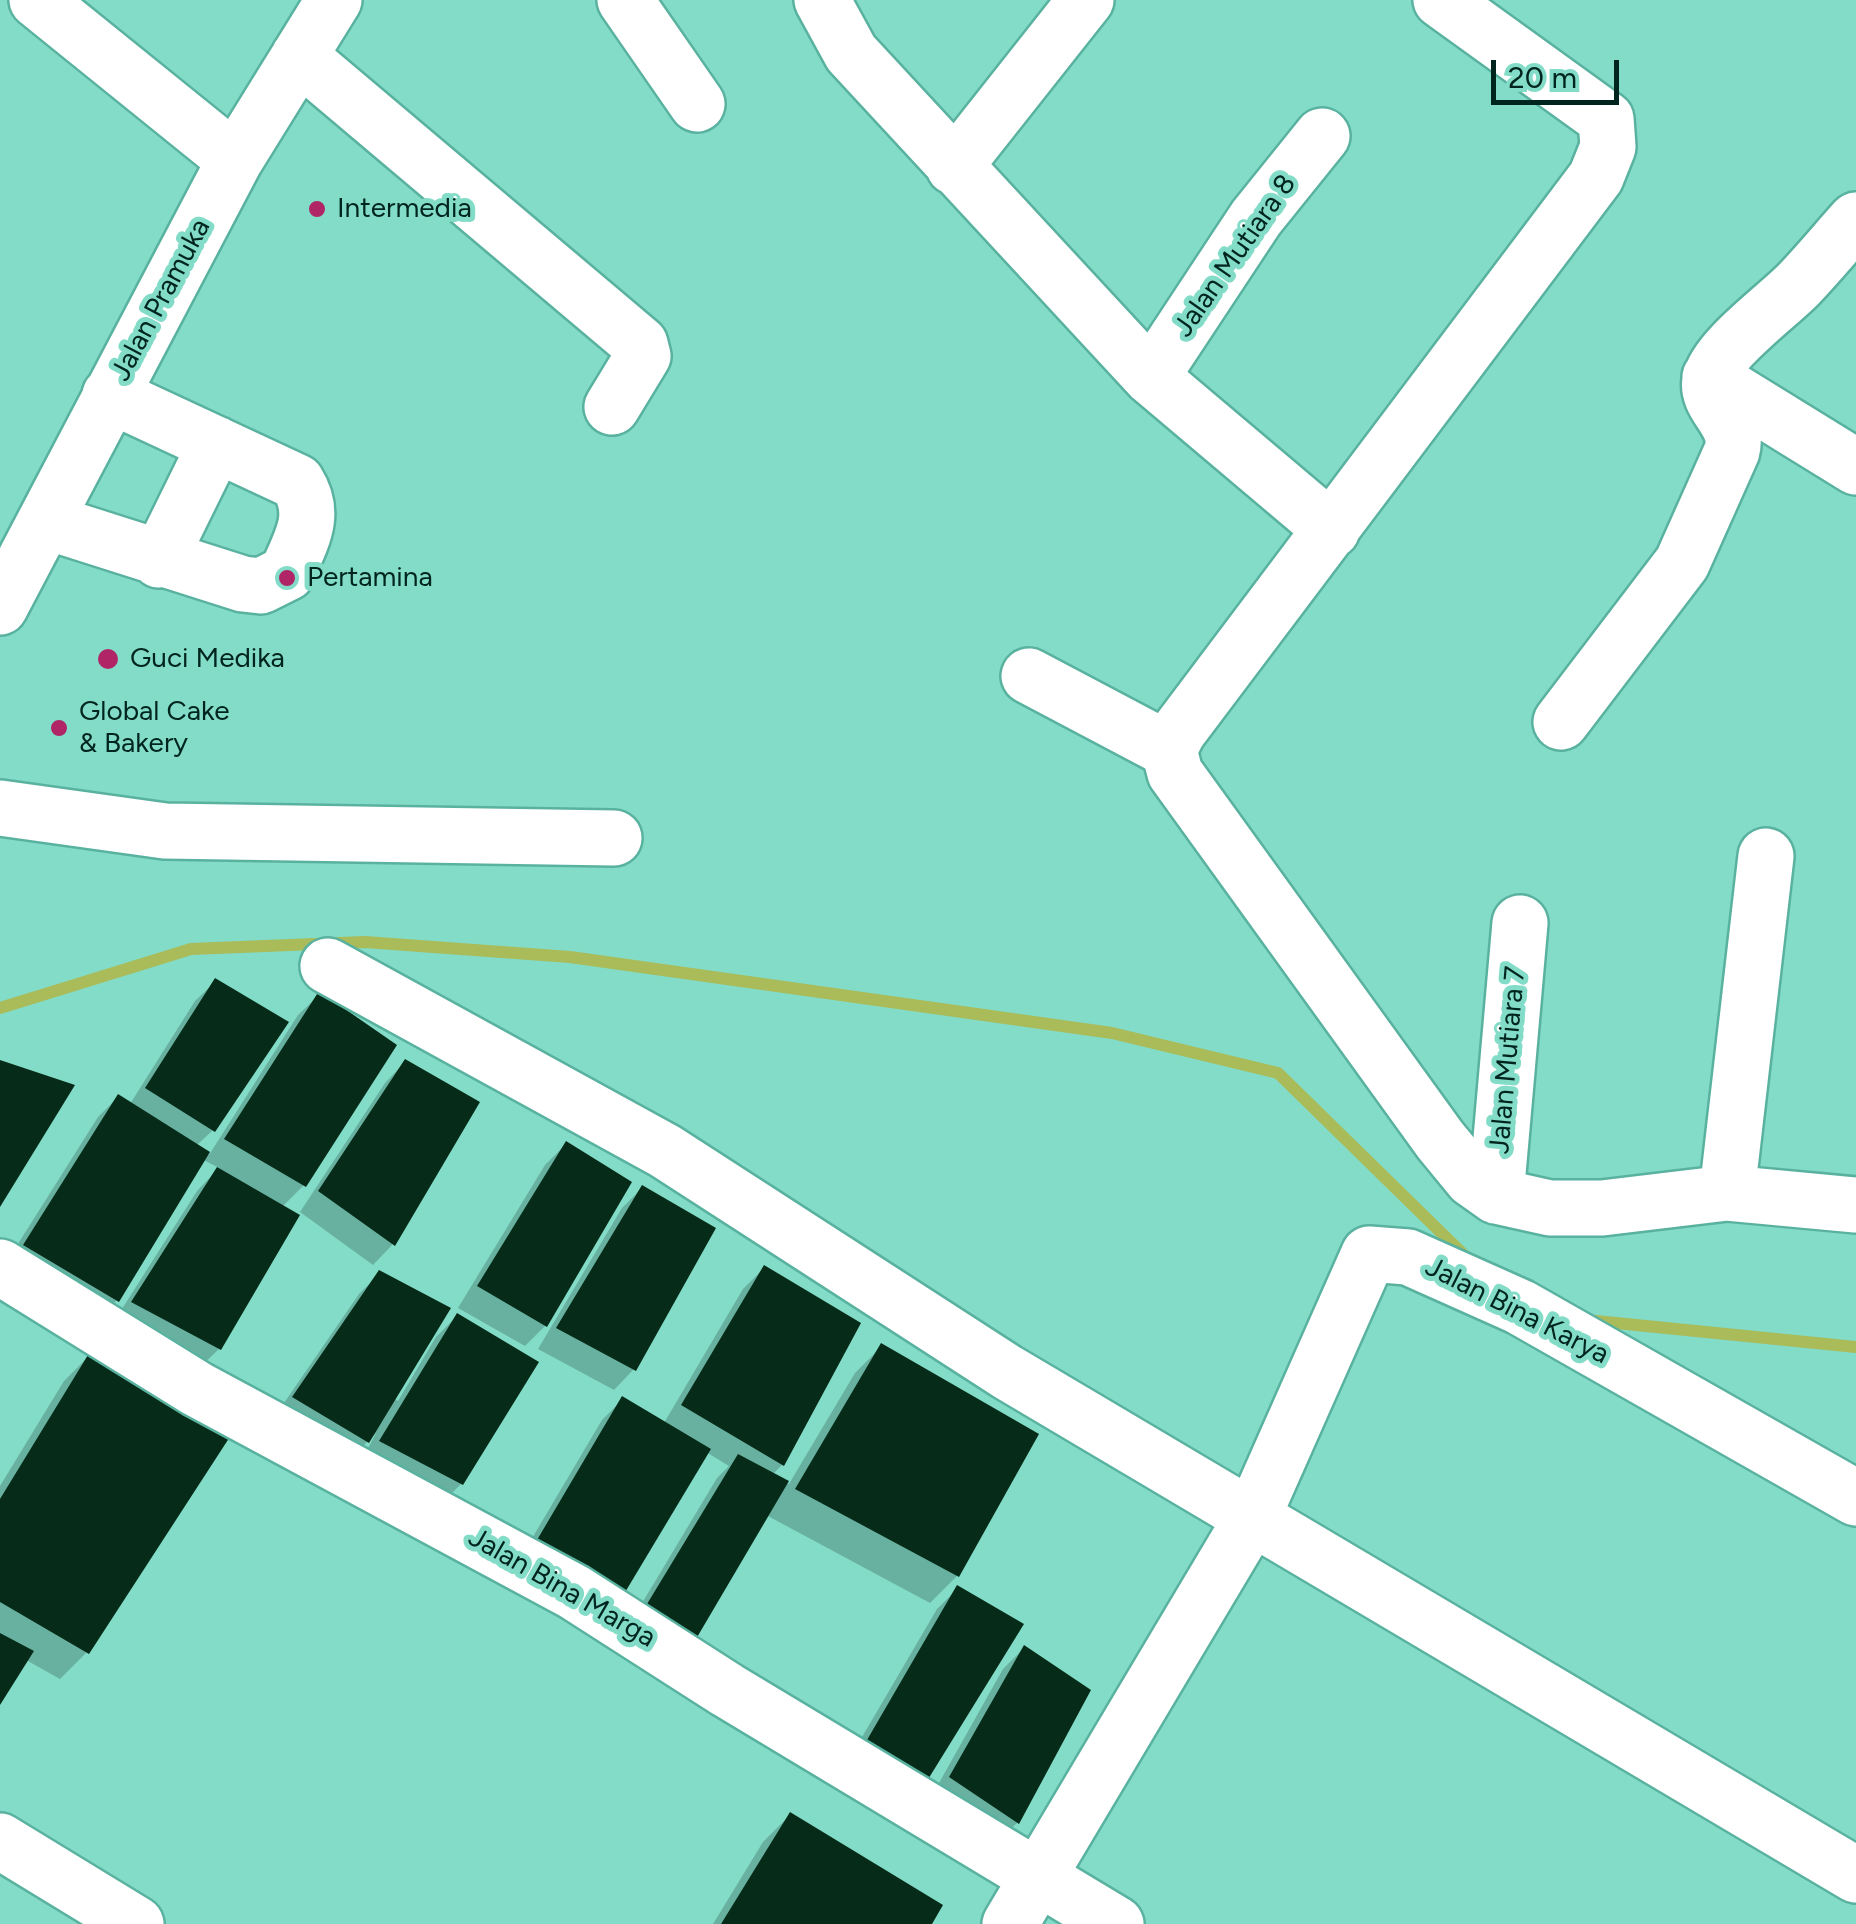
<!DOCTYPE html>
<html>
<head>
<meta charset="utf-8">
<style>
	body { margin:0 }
	#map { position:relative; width:1856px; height:1924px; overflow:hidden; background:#83dcc7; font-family:Figtree,sans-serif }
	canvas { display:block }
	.scale { position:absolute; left:1491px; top:60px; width:128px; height:45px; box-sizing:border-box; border:5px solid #00251e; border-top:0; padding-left:12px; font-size:30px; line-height:35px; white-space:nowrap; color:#00251e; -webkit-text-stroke:8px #83dcc7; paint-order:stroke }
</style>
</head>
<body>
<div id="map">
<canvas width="1856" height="1924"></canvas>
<div class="scale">20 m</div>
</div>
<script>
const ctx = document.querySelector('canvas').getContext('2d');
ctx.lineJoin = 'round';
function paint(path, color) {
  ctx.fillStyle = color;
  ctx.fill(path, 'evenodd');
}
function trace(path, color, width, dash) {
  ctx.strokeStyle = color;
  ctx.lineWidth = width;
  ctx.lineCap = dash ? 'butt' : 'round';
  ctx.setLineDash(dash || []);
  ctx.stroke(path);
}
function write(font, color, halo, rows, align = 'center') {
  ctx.font = font + ' Figtree,sans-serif';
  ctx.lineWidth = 10;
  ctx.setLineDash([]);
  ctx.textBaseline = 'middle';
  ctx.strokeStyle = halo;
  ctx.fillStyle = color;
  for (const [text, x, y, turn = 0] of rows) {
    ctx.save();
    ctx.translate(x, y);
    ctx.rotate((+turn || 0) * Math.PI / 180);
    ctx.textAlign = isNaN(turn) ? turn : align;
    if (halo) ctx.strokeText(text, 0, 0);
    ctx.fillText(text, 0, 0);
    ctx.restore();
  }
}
paint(new Path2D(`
	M 216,981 L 213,1130 L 196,1146 L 209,1155 L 298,1015 L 319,995 L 304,1185 L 282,1207 L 219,1349 L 198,1369 L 113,1323 L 197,1191 L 219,1168 L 202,1159 L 117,1300 L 96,1321 L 4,1266 L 98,1117 L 118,1097 L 130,1104 L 195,1001 Z
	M 405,1062 L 393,1244 L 373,1265 L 300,1212 L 385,1083 Z
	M 566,1144 L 545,1326 L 525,1346 L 458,1308 L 545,1165 Z
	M 642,1188 L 634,1369 L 614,1390 L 538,1349 L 622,1208 Z
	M 764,1268 L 782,1465 L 772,1475 L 789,1484 L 855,1373 L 882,1346 L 957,1576 L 930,1603 L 766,1515 L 626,1630 L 717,1478 L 729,1466 L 706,1452 L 622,1593 L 518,1562 L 602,1420 L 623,1399 L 664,1423 L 743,1289 Z
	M 380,1273 L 393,1398 L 398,1401 L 436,1337 L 457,1316 L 461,1484 L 441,1504 L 361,1462 L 376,1433 L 347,1462 L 273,1419 L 359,1294 Z
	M 92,1353 L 87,1652 L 60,1679 L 26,1660 L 0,1700 L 0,1486 L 64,1381 Z
	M 958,1588 L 904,1800 L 848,1761 L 937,1609 Z
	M 1024,1648 L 1088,1691 L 1017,1823 L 996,1843 L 930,1799 L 1003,1669 Z
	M 790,1815 L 929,1924 L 713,1924 L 763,1842 Z`), '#0003');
trace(new Path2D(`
	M 0,1008 L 191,949 L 365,942 L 570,957 L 1112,1033 L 1278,1073 L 1467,1258
	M 1586,1320 L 1856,1347`), '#aabb59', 12);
paint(new Path2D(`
	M 215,978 L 289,1022 L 215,1132 L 145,1088 Z
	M 319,991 L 397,1045 L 306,1187 L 224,1139 Z
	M 405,1059 L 480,1102 L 395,1246 L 318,1191 Z
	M 0,1060 L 75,1085 L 0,1207 Z
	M 118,1094 L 210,1152 L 119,1302 L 23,1245 Z
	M 566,1141 L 632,1182 L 547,1327 L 477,1286 Z
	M 217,1167 L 300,1215 L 221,1350 L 131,1302 Z
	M 642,1185 L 716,1228 L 636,1371 L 556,1328 Z
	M 764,1265 L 861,1323 L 784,1466 L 681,1405 Z
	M 379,1270 L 451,1308 L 369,1443 L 292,1397 Z
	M 457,1313 L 539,1362 L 463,1485 L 379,1441 Z
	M 881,1343 L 1039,1434 L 959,1577 L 795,1489 Z
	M 91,1350 L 235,1429 L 89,1654 L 0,1602 L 0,1499 Z
	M 622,1396 L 711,1449 L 624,1594 L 537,1540 Z
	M 738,1454 L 789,1481 L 696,1639 L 644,1609 Z
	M 957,1585 L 1024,1624 L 927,1781 L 867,1740 Z
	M 0,1633 L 34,1651 L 0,1705 Z
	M 1024,1645 L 1091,1690 L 1019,1824 L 949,1777 Z
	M 790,1812 L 943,1905 L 932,1924 L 721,1924 Z`), '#062c19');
const minor = new Path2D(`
	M 37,0 L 235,160
	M 625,0 L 697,104
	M 822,0 L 851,53 L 1151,377 L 1332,530
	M 299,56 L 640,344 L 643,356 L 612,407
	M 954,167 L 1086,0
	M 1151,377 L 1256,218 L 1322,136
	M 1710,377 L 1856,467
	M 48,522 L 243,584 L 261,586 L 287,573 C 301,540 318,515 297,482 L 110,395
	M 159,560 L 216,444
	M 0,607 L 235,160 L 334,0
	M 1029,676 L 1169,750 L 1175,773 L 1440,1140 L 1472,1179 L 1496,1196 L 1550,1208 L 1602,1208 L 1727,1193 L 1856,1205
	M 1561,722 L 1682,563 L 1732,451 C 1740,422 1705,406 1710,380 C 1716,350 1778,306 1799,284 C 1819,263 1837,241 1856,220
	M 1169,750 L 1178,732 L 1596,177 L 1608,147 L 1606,119 L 1441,0
	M 0,808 L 165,831 L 614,838
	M 328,966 L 665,1151 L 1007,1372 L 1856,1875
	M 1727,1193 L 1766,856
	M 1496,1196 L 1520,923
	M 0,1267 L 197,1389 L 574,1592 L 727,1690 L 1116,1924
	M 0,1841 L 136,1924
	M 1010,1924 L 1253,1516 L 1369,1254 L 1408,1257 L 1520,1307 L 1856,1498`);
trace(minor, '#59b29f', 60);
trace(minor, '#fff', 55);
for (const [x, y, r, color] of [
	[317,209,10,"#af2566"],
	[287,578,10,"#af2566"],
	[108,659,12,"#af2566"],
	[59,728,10,"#af2566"]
]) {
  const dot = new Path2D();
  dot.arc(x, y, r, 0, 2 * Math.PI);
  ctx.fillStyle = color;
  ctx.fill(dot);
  trace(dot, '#83dcc7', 4);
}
write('28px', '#00251e', '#83dcc7', [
	["Intermedia",337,209],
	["Pertamina",307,578],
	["Guci Medika",130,659],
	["Global Cake",79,712],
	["& Bakery",79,744]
], 'left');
write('28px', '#00251e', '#83dcc7', [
	["Jalan Mutiara 8",1235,256,-55],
	["Jalan Pramuka",161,300,-62],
	["Jalan Mutiara 7",1508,1060,-85],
	["Jalan Bina Karya",1517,1311,27],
	["Jalan Bina Marga",562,1588,30]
]);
</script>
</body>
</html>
